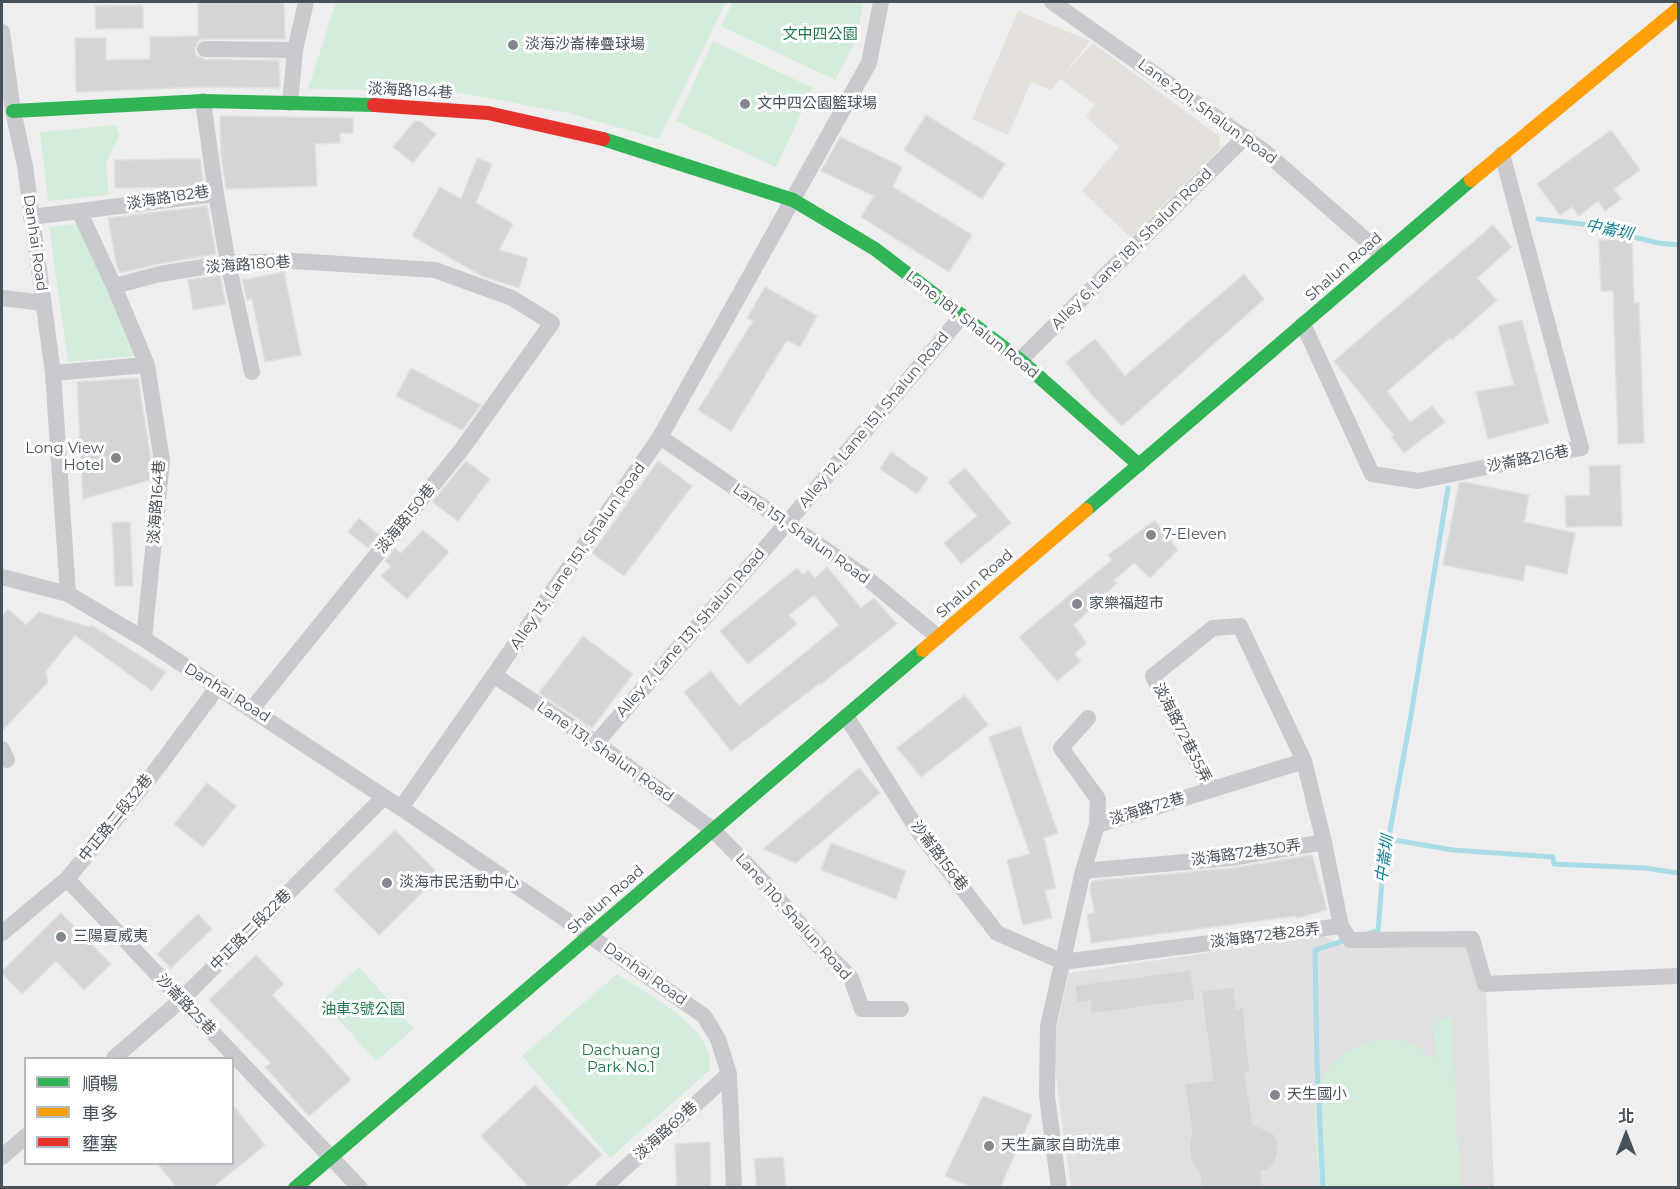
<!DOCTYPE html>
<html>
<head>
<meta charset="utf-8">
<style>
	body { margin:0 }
	#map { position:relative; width:1680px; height:1189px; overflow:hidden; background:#efeeee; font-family:Montserrat,"Noto Sans TC",sans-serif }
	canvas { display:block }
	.frame { position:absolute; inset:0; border:3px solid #475159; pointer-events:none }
	.legend { position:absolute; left:24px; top:1057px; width:210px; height:108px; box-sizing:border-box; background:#fff; border:2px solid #b5b9bd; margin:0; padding:8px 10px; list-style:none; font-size:18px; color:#475159 }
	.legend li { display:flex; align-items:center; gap:12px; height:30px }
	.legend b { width:30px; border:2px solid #b5b9bd }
	.north { position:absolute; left:1596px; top:1105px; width:60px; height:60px; -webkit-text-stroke:4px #fff; paint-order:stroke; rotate:0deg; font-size:16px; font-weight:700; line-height:24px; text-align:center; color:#475159 }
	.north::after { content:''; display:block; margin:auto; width:21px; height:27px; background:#475159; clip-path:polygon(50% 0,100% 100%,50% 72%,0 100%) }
</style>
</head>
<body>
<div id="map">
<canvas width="1680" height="1189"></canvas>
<div class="frame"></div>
<ul class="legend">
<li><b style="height:8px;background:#30b455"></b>順暢</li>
<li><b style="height:8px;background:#ff9f0a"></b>車多</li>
<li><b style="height:8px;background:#e5322d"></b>壅塞</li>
</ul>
<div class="north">北</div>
</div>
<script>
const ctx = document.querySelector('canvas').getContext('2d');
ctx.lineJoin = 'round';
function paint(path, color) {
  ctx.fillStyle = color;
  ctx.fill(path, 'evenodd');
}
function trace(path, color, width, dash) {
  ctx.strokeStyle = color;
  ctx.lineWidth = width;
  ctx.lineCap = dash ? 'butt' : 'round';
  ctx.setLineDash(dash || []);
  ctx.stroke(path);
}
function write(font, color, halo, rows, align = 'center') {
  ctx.font = font + ' Montserrat,"Noto Sans TC",sans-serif';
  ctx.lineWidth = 6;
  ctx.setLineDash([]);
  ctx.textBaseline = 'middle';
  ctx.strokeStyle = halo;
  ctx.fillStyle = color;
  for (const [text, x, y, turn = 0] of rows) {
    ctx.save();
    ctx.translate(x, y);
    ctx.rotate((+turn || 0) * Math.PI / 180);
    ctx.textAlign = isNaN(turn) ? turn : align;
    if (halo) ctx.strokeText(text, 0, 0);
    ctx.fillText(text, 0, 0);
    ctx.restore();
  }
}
paint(new Path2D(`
	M 1018,11 L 1090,41 L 1061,78 L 1093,43 L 1219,136 L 1220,149 L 1131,238 L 1082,191 L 1119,147 L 1086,117 L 1095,105 L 1060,79 L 1051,90 L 1031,82 L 1008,135 L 972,119 Z`), '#e4e1dc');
paint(new Path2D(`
	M 1324,936 L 1343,946 L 1468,945 L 1486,992 L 1494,1187 L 1071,1187 L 1052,1047 L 1069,973 Z`), '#e1dfdf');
paint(new Path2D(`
	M 336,2 L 726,2 L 659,139 L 568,113 L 456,92 L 308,89 Z
	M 733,2 L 864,2 L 855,42 L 835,80 L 721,26 Z
	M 713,41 L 813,88 L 776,167 L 676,121 Z
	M 116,125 L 119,136 L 106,163 L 109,195 L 48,201 L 40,132 Z
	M 80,224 L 136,356 L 68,362 L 49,227 Z
	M 359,967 L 414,1029 L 376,1061 L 322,1001 Z
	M 617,974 C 644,992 699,1020 708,1052 C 710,1057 710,1064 710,1070 L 610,1158 L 522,1056 Z
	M 1433,1018 L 1452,1018 L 1460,1187 L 1319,1187 C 1317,1160 1313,1128 1315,1100 C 1318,1063 1363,1033 1399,1040 C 1414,1043 1424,1052 1435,1060 Z`), '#d4ecdc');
trace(new Path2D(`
	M 1538,219 L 1582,224 L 1658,243 L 1678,245
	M 1388,839 L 1453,850 L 1553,857 L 1554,864 L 1645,868 L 1678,873
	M 1369,933 L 1378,931 L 1383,869 L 1410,721 L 1448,488
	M 1323,1188 L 1317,1063 L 1315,950 L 1346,940`), '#aadce8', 5);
const building = new Path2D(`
	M 198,2 L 284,2 L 285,39 L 205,39 L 199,40 L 195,48 L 196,55 L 205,60 L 279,60 L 280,88 L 202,87 L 76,92 L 75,38 L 106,38 L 106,60 L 150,59 L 150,37 L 198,36 Z
	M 143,5 L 143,28 L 96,29 L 95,6 Z
	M 926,115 L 1005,164 L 982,199 L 904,150 Z
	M 220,116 L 353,118 L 353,133 L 340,133 L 340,143 L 315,144 L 317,186 L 226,189 L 221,154 Z
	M 415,121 L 421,122 L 436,134 L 413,163 L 393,147 Z
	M 1611,130 L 1640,170 L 1614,189 L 1621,199 L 1605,211 L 1598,201 L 1579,216 L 1572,207 L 1560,215 L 1537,184 Z
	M 840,137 L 902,167 L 893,187 L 972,235 L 949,272 L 861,217 L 874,196 L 821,171 Z
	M 477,158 L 492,164 L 476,203 L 513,224 L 499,250 L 528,258 L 519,288 L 482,276 L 412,236 L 440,187 L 461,199 Z
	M 176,159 L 200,159 L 204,185 L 186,187 L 115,188 L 115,160 Z
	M 207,206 L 216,254 L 158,264 L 120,273 L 117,267 L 108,218 Z
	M 1493,225 L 1512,247 L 1477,278 L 1497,300 L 1452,340 L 1450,338 L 1387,391 L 1410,422 L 1432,406 L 1445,422 L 1404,453 L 1391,436 L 1394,435 L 1334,361 Z
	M 1632,239 L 1634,303 L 1639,303 L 1644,443 L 1618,444 L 1613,291 L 1601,291 L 1599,240 Z
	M 284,272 L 301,355 L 265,362 L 252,299 L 247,300 L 242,280 Z
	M 1244,274 L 1264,299 L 1122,426 L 1092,395 L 1066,362 L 1095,339 L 1125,376 Z
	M 220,275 L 226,304 L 193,310 L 188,280 Z
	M 765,287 L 817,316 L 800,347 L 787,340 L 731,431 L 698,410 L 753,321 L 747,318 Z
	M 1522,320 L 1549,423 L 1488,439 L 1476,392 L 1514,385 L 1498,326 Z
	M 411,368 L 481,405 L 462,430 L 396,396 Z
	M 138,378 L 150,454 L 150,480 L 83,499 L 77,382 Z
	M 891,452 L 928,478 L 917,494 L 880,469 Z
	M 466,461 L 490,479 L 458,521 L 432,502 Z
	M 658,461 L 692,486 L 624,576 L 592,553 Z
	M 1620,465 L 1622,526 L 1566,527 L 1565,496 L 1590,495 L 1589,466 Z
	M 965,468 L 1011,523 L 961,564 L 944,543 L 977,516 L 948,482 Z
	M 1464,482 L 1529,495 L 1524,522 L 1575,533 L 1567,574 L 1526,565 L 1523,581 L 1443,565 L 1459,483 Z
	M 359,518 L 379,535 L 368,548 L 348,532 Z
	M 1155,520 L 1178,550 L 1150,578 L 1134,563 L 1114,580 L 1117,583 L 1074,625 L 1086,643 L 1075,654 L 1081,661 L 1057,681 L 1019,637 L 1112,560 L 1108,555 Z
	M 130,522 L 133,586 L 115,586 L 112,523 Z
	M 423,530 L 449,552 L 407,599 L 381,576 L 391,566 L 385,561 L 395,548 L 401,553 Z
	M 827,567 L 861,608 L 874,598 L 897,624 L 821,684 L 820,683 L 731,751 L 684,692 L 711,671 L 739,706 L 839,625 L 814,595 L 789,615 L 797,624 L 748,664 L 720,631 L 797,568 L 803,575 L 808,570 L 815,578 Z
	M 8,609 L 26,625 L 39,612 L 90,627 L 91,625 L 166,672 L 152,691 L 75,635 L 46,671 L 48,682 L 2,731 L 2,616 Z
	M 583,636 L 633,674 L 592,728 L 539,693 Z
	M 965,695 L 988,725 L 921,777 L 897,748 Z
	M 1020,726 L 1058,833 L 1044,838 L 1056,888 L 1045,890 L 1052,918 L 1023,925 L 1007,860 L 1030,854 L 989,737 Z
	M 859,768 L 880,793 L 796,863 L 763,849 Z
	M 207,783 L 236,806 L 203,847 L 174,824 Z
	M 395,830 L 440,875 L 379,935 L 334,890 Z
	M 831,843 L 906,871 L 896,899 L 821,870 Z
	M 1312,855 L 1327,910 L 1297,918 L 1296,916 L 1091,943 L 1087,914 L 1094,913 L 1090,886 L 1092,881 L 1232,868 Z
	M 61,913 L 111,964 L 84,990 L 56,961 L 22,994 L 2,974 L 2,971 Z
	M 198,914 L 212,929 L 171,968 L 157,954 Z
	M 256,955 L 284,984 L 272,995 L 310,1034 L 351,1080 L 309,1116 L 265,1067 L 271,1063 L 209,1000 Z
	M 1191,970 L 1195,1000 L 1091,1014 L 1090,1001 L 1077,1003 L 1075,985 Z
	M 1234,987 L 1236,1009 L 1243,1007 L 1250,1073 L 1245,1074 L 1253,1124 L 1273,1133 L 1278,1143 L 1278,1152 L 1275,1163 L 1269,1169 L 1261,1172 L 1263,1188 L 1201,1188 L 1200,1175 L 1191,1161 L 1189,1145 L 1192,1131 L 1184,1084 L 1213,1080 L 1201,991 Z
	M 535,1085 L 602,1155 L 564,1188 L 530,1188 L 481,1136 Z
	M 983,1096 L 1032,1115 L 1000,1188 L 974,1188 L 945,1176 Z
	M 232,1104 L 265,1145 L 212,1188 L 177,1188 L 158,1164 L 232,1164 Z
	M 710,1142 L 711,1188 L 677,1188 L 675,1144 Z
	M 783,1157 L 786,1188 L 757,1188 L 754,1159 Z`);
paint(building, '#d5d5d7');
trace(building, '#e0e0e1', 1.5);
trace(new Path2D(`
	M 1052,2 L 1264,151 L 1383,255
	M 2,32 L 13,111 L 25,166 L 53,373 L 68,594
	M 205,49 L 295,50
	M 290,103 L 295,50 L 306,2
	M 216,194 L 228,263 L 252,372
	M 79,211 L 114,286
	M 31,217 L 216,194 L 203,101
	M 2,298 L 44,303
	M 1303,324 L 1372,474 L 1418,481 L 1581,448 L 1502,154
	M 1020,360 L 1245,137
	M 53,373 L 147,365 L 114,286 L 160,274 L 228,263 L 295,261 L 435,270 L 512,298 L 552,323 L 462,449 L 252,709
	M 660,437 L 863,575 L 938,637
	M 2,577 L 68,594 L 144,639 L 401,808 L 590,936 L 704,1016 L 718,1039 L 729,1074 L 734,1188
	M 144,639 L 162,461 L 147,365
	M 495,676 L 596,743 L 713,830 L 763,881 L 816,943 L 851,978 L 862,1009 L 901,1009
	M 846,716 L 919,832 L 997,933 L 1063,962 L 1341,926 L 1350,940 L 1472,939 L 1485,984 L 1678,976
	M 1088,718 L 1061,748 L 1098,799 L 1097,825
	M 596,743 L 787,523 L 962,316
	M 2,749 L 7,760
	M 401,808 L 660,437 L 869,63 L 881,2
	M 1324,842 L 1341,926
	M 1083,871 L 1231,858 L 1324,842 L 1304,761
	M 67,879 L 360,1188
	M 2,933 L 67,879 L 152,775 L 217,688
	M 114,1058 L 181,1000 L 384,797
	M 2,1157 L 26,1136
	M 603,1188 L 729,1074
	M 1059,1188 L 1047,1096 L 1048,1026 L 1083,871 L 1097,825 L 1304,761 L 1240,626 L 1213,628 L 1153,676 L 1211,789`), '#c8cacd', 16);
trace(new Path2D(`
	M 13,111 L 203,101 L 374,105
	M 603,139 L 793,200 L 875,249 L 1020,360 L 1139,465
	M 1086,510 L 1471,180
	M 295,1188 L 923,650`), '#30b455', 14);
trace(new Path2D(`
	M 1471,180 L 1678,9
	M 923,650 L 1086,510`), '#ff9f0a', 14);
trace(new Path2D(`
	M 374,105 L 488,113 L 603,139`), '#e5322d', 14);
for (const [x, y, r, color] of [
	[513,45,6,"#82888d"],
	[745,104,6,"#82888d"],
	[116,458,6,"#82888d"],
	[1151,535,6,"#82888d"],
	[1077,604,6,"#82888d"],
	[387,883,6,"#82888d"],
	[61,937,6,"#82888d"],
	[1275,1095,6,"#82888d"],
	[989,1146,6,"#82888d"]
]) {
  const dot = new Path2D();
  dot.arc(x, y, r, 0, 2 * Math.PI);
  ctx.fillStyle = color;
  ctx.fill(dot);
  trace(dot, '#fff', 2);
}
write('15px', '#1c7647', '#fff', [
	["文中四公園",820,35],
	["油車3號公園",363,1010],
	["Dachuang",621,1051],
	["Park No.1",621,1068]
]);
write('15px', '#475159', '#fff', [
	["淡海沙崙棒疊球場",525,45],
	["文中四公園籃球場",757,104],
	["Long View",104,449,"right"],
	["Hotel",104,466,"right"],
	["7-Eleven",1163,535],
	["家樂福超市",1089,604],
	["淡海市民活動中心",399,883],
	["三陽夏威夷",73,937],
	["天生國小",1287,1095],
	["天生贏家自助洗車",1001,1146]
], 'left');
write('15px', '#475159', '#fff', [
	["淡海路184巷",410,91,3],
	["Lane 201, Shalun Road",1207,112,36],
	["淡海路182巷",168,198,-9],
	["Danhai Road",35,243,82],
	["Alley 6, Lane 181, Shalun Road",1132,249,-45],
	["淡海路180巷",248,265,-4],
	["Shalun Road",1344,267,-41],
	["Lane 181, Shalun Road",972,325,38],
	["Alley 12, Lane 151, Shalun Road",874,420,-50],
	["沙崙路216巷",1528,459,-11],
	["淡海路164巷",157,502,-86],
	["淡海路150巷",406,519,-51],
	["Lane 151, Shalun Road",801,534,35],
	["Alley 13, Lane 151, Shalun Road",578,556,-55],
	["Shalun Road",975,584,-41],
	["Alley 7, Lane 131, Shalun Road",691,633,-49],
	["Danhai Road",227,693,32],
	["淡海路72巷35弄",1182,733,63],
	["Lane 131, Shalun Road",605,752,35],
	["淡海路72巷",1147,809,-17],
	["中正路二段32巷",116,818,-51],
	["淡海路72巷30弄",1246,853,-8],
	["沙崙路156巷",939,856,53],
	["Shalun Road",606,900,-41],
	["Lane 110, Shalun Road",793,917,48],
	["中正路二段22巷",251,930,-45],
	["淡海路72巷28弄",1265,936,-7],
	["Danhai Road",645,974,35],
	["沙崙路25巷",186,1005,46],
	["淡海路69巷",666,1131,-42]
]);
write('italic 16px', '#157f97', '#fff', [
	["中崙圳",1609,230,12],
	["中崙圳",1385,859,-82]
]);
</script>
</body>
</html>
